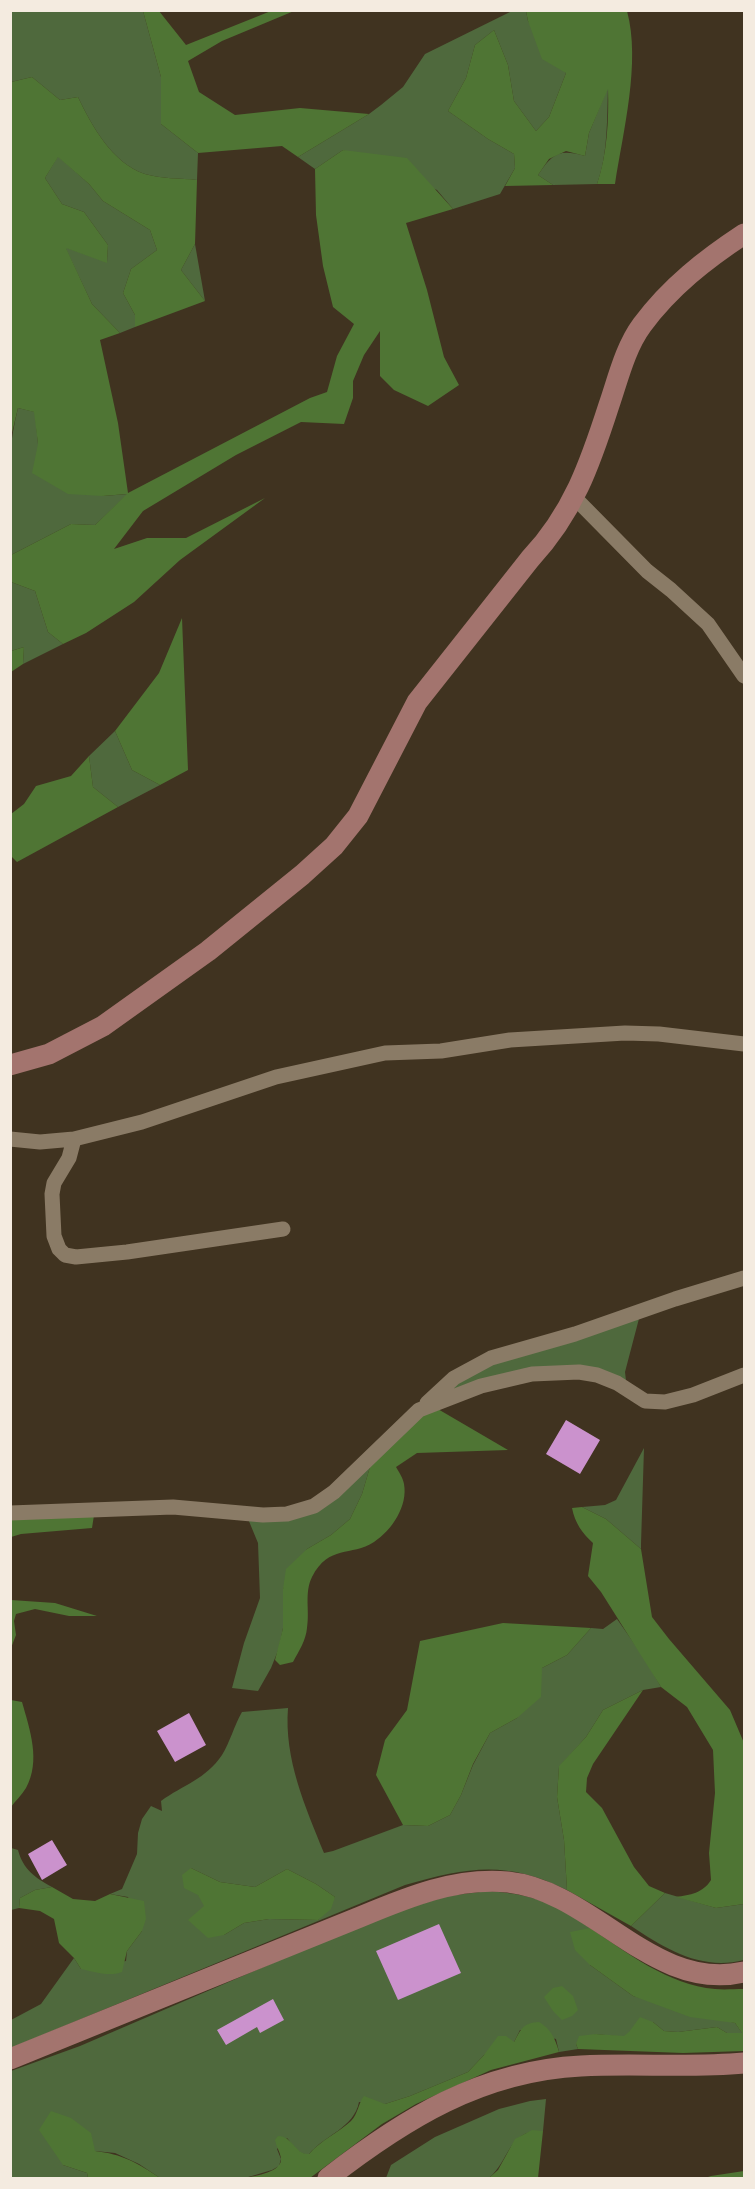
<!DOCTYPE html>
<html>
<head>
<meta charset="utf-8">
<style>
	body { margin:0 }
	#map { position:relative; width:755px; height:2189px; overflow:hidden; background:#403320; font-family:"PT Serif",serif }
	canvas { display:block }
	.frame { position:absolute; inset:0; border:12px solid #f4ebe0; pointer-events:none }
</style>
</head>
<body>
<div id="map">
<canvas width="755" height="2189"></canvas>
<div class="frame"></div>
</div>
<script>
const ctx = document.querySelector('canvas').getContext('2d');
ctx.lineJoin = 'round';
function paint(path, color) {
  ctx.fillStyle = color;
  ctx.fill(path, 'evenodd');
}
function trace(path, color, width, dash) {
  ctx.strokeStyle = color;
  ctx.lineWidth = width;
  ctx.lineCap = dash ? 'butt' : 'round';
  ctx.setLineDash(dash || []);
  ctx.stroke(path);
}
paint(new Path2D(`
	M 11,11 L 143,11 L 161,77 L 161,124 L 198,153 L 197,180 C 181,178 161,179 145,174 C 112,163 92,126 78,97 L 60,100 L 32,77 L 11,82 Z
	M 512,11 L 526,11 L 528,21 L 566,73 L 549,117 L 536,131 L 514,101 L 508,65 L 494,30 L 475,45 L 466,78 L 448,111 L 488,139 L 514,154 L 515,168 L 500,194 L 453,209 L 437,190 L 343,150 L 315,169 L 298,157 L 369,114 L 381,105 L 403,87 L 425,54 Z
	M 608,87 C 607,119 608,154 597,184 L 553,185 L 538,175 C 553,153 559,149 585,156 L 589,133 Z
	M 58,156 L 89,184 L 103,201 L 150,230 L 157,250 L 131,269 L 123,293 L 135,315 L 135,327 L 120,333 L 92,304 L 65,247 L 107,262 L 108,245 L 84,212 L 62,204 L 45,178 Z
	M 195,244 L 205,301 L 181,270 Z
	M 18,408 L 35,412 L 38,444 L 103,496 L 128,494 L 95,525 L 71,524 L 11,555 L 10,510 L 12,509 C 6,476 10,440 18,408 Z
	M 11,582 L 35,591 L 48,632 L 63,644 L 23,664 L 24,647 L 11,651 Z
	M 115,731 L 132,770 L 160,785 L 118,807 L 93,787 L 89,756 Z
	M 641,1311 L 625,1372 L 627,1389 L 588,1373 L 465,1391 L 440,1390 L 454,1378 Z
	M 644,1448 L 641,1544 L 641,1549 L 606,1519 L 582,1507 L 605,1505 L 616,1500 Z
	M 375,1450 L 362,1494 L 350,1519 L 331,1535 L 307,1549 L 283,1589 L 283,1628 L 279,1648 L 271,1668 L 258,1691 L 232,1688 L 244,1643 L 260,1598 L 258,1543 L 246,1514 L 305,1509 Z
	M 617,1619 L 645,1659 L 661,1687 L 643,1690 L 603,1710 L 586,1737 L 559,1767 L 557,1797 L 564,1840 L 567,1890 C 506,1860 468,1867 405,1885 L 11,2048 L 11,2020 L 41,2004 L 74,1958 L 81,1969 L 126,1961 L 127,1951 L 142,1931 L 128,1897 L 110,1894 L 122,1889 L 137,1854 L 138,1833 L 142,1819 L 151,1806 L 162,1811 L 161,1801 C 183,1785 206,1779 222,1755 C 230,1742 234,1726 242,1712 L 288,1708 C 284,1759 305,1806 324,1853 L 333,1851 L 403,1825 L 428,1826 L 450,1815 L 461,1795 L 473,1765 L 490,1733 L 517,1718 L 542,1668 L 567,1655 L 591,1628 L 603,1629 ZM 191,1868 L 220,1882 L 255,1887 L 287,1869 L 316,1884 L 335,1897 L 318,1920 L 269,1919 L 244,1923 L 224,1935 L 198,1894 Z
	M 11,1848 L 18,1850 C 23,1869 35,1878 52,1887 L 35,1890 L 20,1898 L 19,1908 L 11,1910 Z
	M 488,1891 C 533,1894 554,1903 590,1928 L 590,1965 L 633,1996 L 735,2023 L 743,2034 L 727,2033 L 717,2027 L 678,2032 L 664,2031 L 653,2022 L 623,2037 L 596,2034 L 576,2044 L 578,2049 L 559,2052 L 556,2039 L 520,2030 L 514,2042 L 484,2055 L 468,2072 L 410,2096 L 385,2104 L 359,2102 C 354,2128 325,2135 309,2154 C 299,2156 293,2145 287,2138 L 277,2149 L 281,2159 L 279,2166 L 272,2170 L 245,2178 L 160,2178 L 139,2164 L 115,2153 L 95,2151 L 63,2165 L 87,2173 L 88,2178 L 11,2178 L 11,2071 L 80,2046 L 347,1931 L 411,1907 L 448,1896 Z
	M 665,1893 L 716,1908 L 744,1904 L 744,1960 C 701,1971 666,1949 631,1926 Z
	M 546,2099 L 543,2131 C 508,2129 510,2160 489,2178 L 386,2178 L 391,2165 L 435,2137 L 499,2109 L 530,2101 Z`), '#4f693d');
paint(new Path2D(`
	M 143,11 L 159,11 L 186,45 L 271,11 L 294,11 L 222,41 L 188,61 L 199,92 L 235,115 L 300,108 L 369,114 L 298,157 L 282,146 L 198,153 L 161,124 L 161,77 Z
	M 526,11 L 627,11 C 641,62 623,132 615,184 L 597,184 C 607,155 609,120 608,89 L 589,133 L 585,156 L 566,151 L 549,159 L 538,175 L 553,185 L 505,186 L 515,168 L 514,154 L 488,139 L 448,111 L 466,78 L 475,45 L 494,30 L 508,65 L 514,101 L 536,131 L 549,117 L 566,73 L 542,59 L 528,21 Z
	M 32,77 L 60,100 L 78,97 C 92,126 112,163 145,174 C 161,179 181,178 197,180 L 195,244 L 181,270 L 205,301 L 135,327 L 135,315 L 123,293 L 131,269 L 157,250 L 150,230 L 103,201 L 89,184 L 58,157 L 45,178 L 62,204 L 84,212 L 108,245 L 107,263 L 66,248 L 92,304 L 120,333 L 100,340 L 118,423 L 128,493 L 310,398 L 327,392 L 337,356 L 354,324 L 333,307 L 323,266 L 316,215 L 315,169 L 343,150 L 407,158 L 453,209 L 406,223 L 427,290 L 444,357 L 459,385 L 428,406 L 394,390 L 380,376 L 380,331 L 364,355 L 353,381 L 353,398 L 344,424 L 301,422 L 236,455 L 143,511 L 114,549 L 147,538 L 186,538 L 265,498 L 180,560 L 134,602 L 86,633 L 63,644 L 48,632 L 35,591 L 11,582 L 11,555 L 71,524 L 95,525 L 127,494 L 103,496 L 68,494 L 32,473 L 38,444 L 34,412 L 18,408 L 11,437 L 11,82 Z
	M 182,618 L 188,770 L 160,785 L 132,770 L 115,731 L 159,673 Z
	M 24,647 L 23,664 L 11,672 L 11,651 Z
	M 89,756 L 93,787 L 118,807 L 17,862 L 11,856 L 11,814 L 24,804 L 36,786 L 71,776 Z
	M 431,1405 L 508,1450 L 417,1453 L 396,1467 C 399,1472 403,1478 404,1484 C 408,1506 392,1530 374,1542 C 351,1557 329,1544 312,1577 C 304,1593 310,1611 307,1628 C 306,1640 299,1651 293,1662 L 280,1665 L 275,1660 L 283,1628 L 283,1589 L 286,1569 L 307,1549 L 331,1535 L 350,1519 L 362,1494 L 375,1450 Z
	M 582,1507 L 606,1519 L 641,1549 L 652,1617 L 669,1639 L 730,1710 L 744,1743 L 744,1904 L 716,1908 L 676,1897 C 690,1895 703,1893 711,1880 L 709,1853 L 715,1793 L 713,1750 L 687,1707 L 661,1687 L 601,1592 L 588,1576 L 593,1543 C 582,1533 575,1523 572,1508 Z
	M 95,1509 L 92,1528 L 21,1534 L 11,1537 L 11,1513 Z
	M 11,1600 L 55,1603 L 97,1616 L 69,1616 L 35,1609 L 16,1614 L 14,1621 L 16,1635 L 11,1648 Z
	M 503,1623 L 591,1628 L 567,1655 L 542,1668 L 541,1697 L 517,1718 L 490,1733 L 473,1764 L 461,1795 L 450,1815 L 428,1826 L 403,1825 L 376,1775 L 385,1740 L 407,1710 L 420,1641 Z
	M 643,1690 L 593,1764 L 587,1778 L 586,1792 L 602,1808 L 634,1867 L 649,1886 L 665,1893 L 631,1926 L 567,1890 L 564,1840 L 557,1797 L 559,1766 L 586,1737 L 603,1710 Z
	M 11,1700 L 22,1702 C 30,1730 41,1761 26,1788 C 22,1795 15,1801 11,1807 Z
	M 191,1868 L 220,1882 L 255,1887 L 287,1869 L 316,1884 L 335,1897 L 331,1909 L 318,1920 L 269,1919 L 244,1923 L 224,1935 L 208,1938 L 188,1920 L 204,1906 L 198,1895 L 184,1888 L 182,1875 Z
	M 52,1887 L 73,1899 L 95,1901 L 110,1894 L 144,1901 L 146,1919 L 142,1931 L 127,1951 L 122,1972 C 108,1977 95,1972 81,1969 L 74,1958 L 59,1943 L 54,1919 L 40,1911 L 19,1908 L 20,1898 L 35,1890 Z
	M 590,1928 C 628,1953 668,1985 715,1989 C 724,1990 734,1989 743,1989 L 744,2051 L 683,2053 L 578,2049 L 576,2044 L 579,2036 L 596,2034 L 624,2036 L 629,2032 L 640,2017 L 653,2022 L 664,2031 L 678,2032 L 717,2027 L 727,2033 L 742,2033 L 735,2023 L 690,2017 L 633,1996 L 590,1965 L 575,1950 L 570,1932 Z
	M 562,1986 L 573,1996 L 578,2010 L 572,2016 L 562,2020 L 553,2011 L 544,1997 L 553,1988 Z
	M 539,2022 C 551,2029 555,2038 559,2052 L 491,2070 L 416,2104 L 382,2124 L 310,2178 L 245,2178 C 255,2176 283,2172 281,2158 C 280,2152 276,2146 275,2140 L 278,2136 C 293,2136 295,2155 309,2154 C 321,2140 338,2133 351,2121 C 358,2114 358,2104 364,2096 L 385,2104 L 410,2096 L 468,2072 L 484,2055 L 498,2036 L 506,2036 L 514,2042 C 521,2029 523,2023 539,2022 Z
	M 51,2111 L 71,2118 L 91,2133 L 95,2151 C 122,2154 138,2163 160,2178 L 88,2178 L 87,2173 L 63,2165 L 39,2130 Z
	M 532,2130 L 543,2131 L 538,2178 L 489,2178 L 498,2170 L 515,2139 Z
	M 744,2171 L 744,2178 L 705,2178 L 711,2176 Z`), '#4f7534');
paint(new Path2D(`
	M 566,1420 L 600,1440 L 580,1474 L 546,1454 Z
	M 189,1713 L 206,1745 L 175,1762 L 157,1731 Z
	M 52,1840 L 67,1865 L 42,1880 L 28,1854 Z
	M 439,1924 L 461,1973 L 398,2000 L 376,1951 Z
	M 273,1999 L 284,2020 L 260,2033 L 257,2027 L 226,2045 L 217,2030 Z`), '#cb92cd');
trace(new Path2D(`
	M 574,497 L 647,571 L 671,590 L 708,624 L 744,676
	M 10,1139 L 40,1142 L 74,1139 L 142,1122 L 276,1077 L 385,1053 L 441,1051 L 510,1040 L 625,1033 L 659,1034 L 744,1044
	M 74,1139 L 69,1158 L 54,1183 L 52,1194 L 54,1236 L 59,1249 L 65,1255 L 76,1257 L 127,1252 L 283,1229
	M 427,1403 L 454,1378 L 491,1358 L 575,1334 L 675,1299 L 744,1278
	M 10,1513 L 173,1507 L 263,1515 L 287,1514 L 314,1506 L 334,1492 L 419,1410 L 481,1386 L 532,1374 L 579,1372 L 597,1375 L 617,1383 L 645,1401 L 665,1402 L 693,1395 L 744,1375`), '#8a7b66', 15);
trace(new Path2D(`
	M 10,1065 L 49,1054 L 103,1026 L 208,951 L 302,875 L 334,846 L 358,816 L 417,702 L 530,559 C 573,513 590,464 609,405 C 618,379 625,348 642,325 C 670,287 706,259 744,234
	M 10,2059 C 97,2023 184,1988 271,1953 C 301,1941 330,1929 360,1917 C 408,1897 456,1877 508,1882 C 594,1891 653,1993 744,1972
	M 328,2178 C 404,2119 481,2071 581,2066 C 635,2063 690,2068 744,2063`), '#a3746e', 21);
</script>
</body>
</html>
